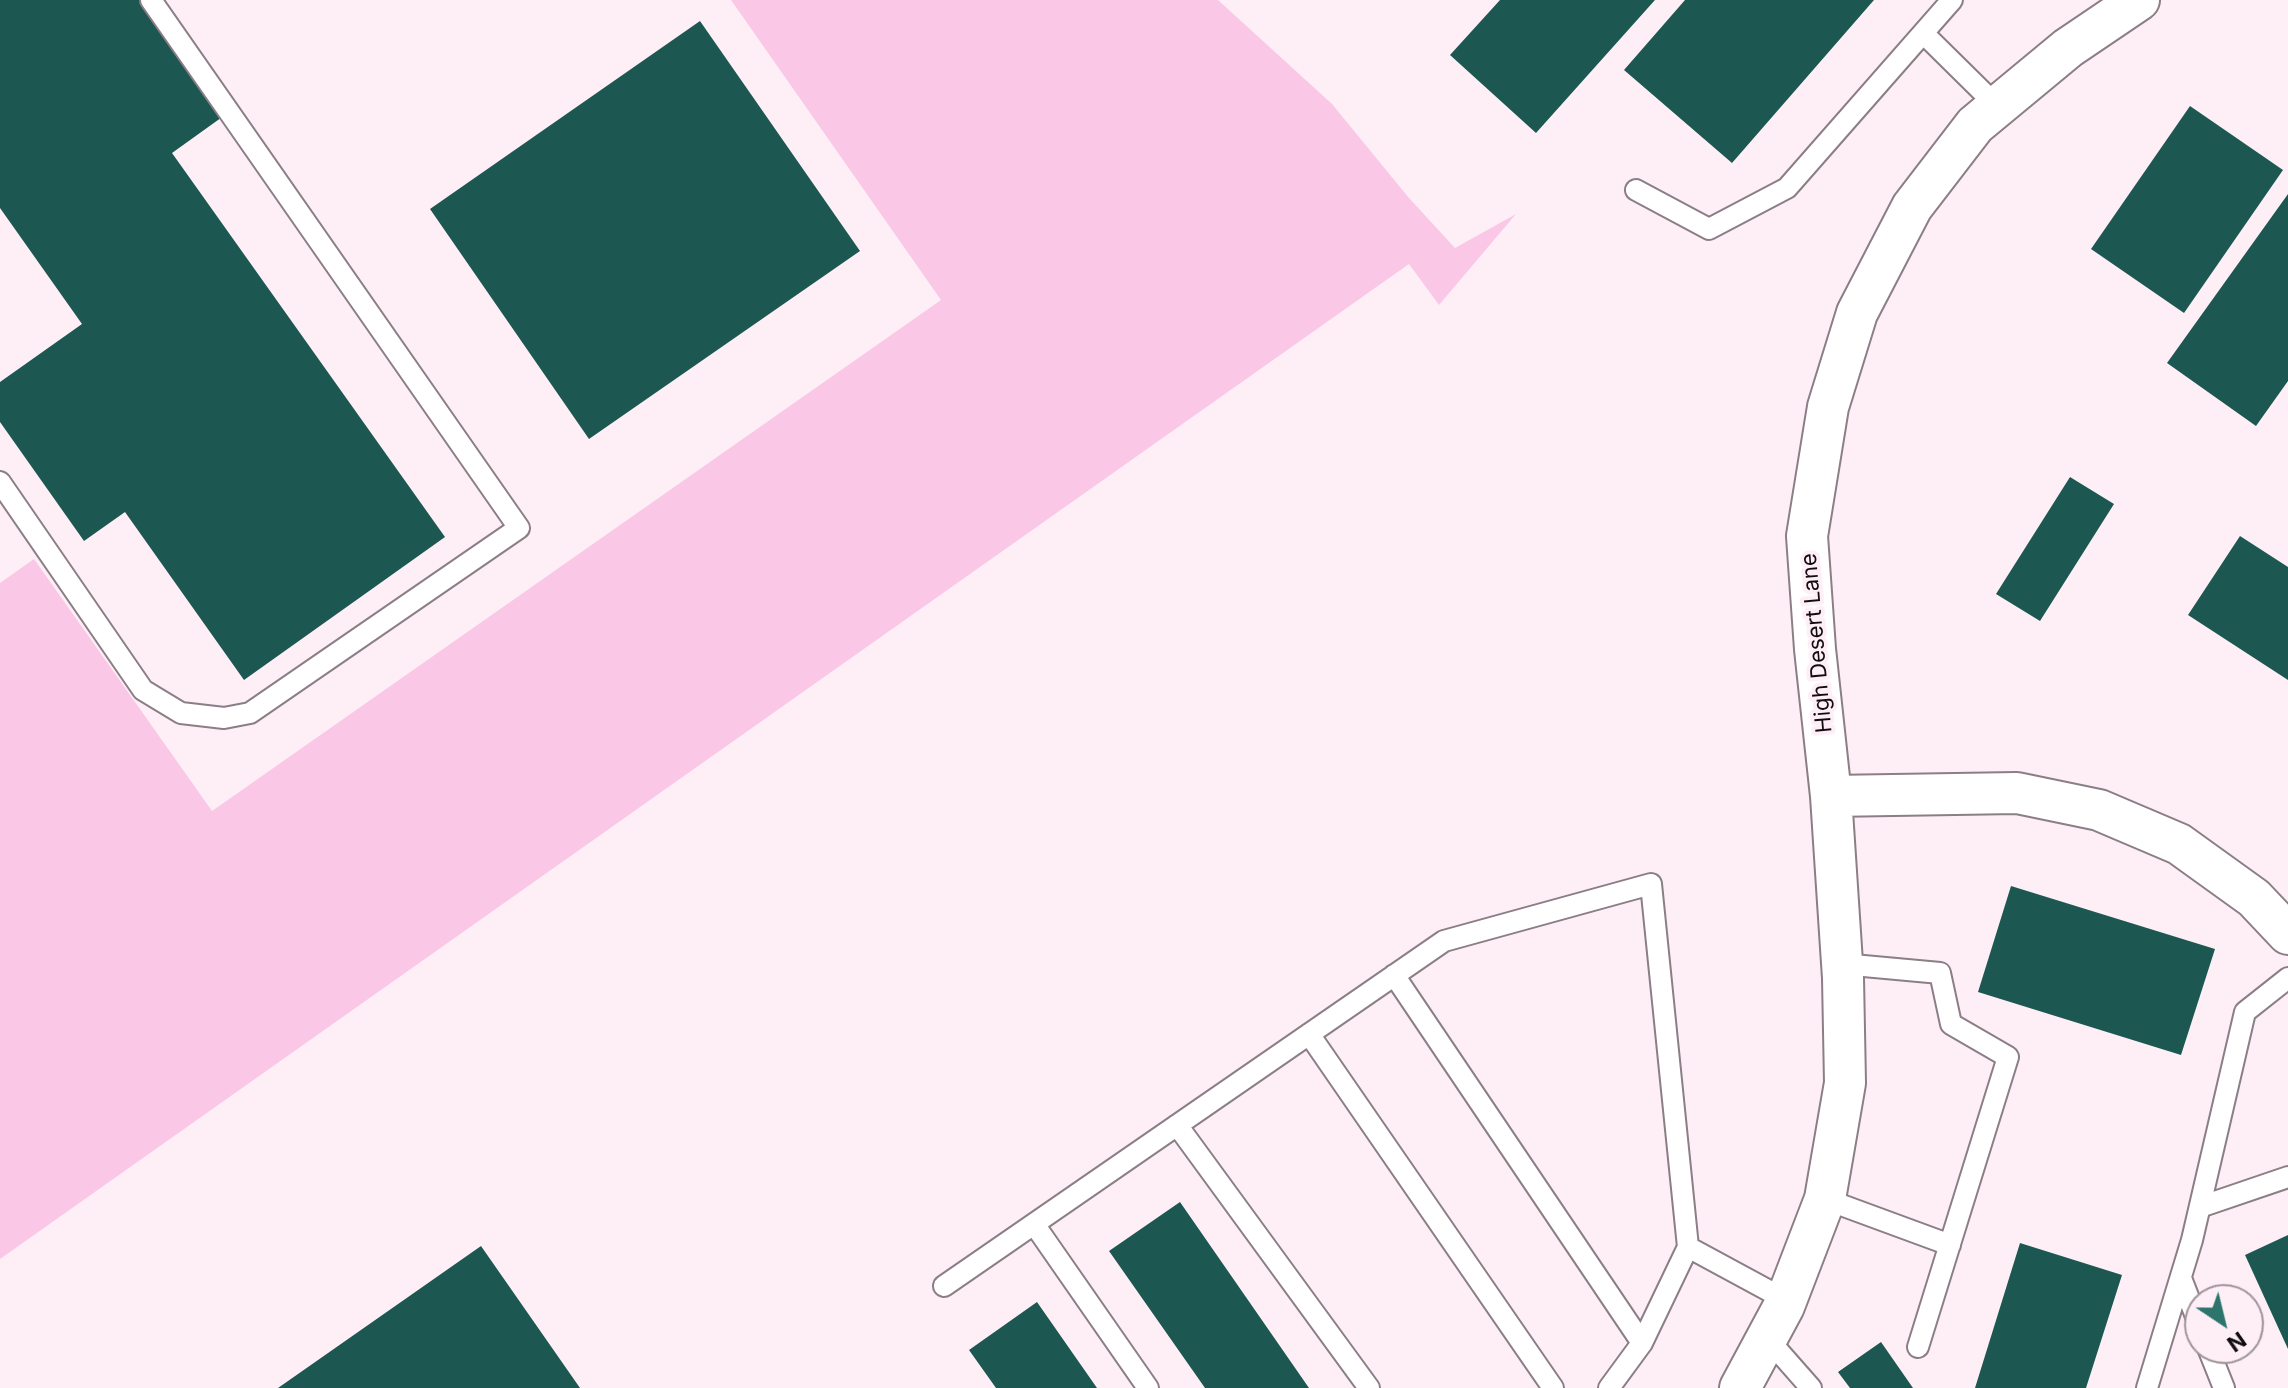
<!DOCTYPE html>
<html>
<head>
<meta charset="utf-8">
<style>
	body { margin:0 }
	#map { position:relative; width:2288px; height:1388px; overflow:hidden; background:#feeff7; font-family:Inter,sans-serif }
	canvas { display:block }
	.north { position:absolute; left:2184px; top:1284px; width:80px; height:80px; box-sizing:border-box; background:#feeff7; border:2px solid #9f949a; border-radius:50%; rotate:145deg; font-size:22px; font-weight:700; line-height:32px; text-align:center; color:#110c0f }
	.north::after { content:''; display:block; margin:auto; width:28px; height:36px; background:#2d746d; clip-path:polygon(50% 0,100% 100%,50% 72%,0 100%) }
</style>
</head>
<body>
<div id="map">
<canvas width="2288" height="1388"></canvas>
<div class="north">N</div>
</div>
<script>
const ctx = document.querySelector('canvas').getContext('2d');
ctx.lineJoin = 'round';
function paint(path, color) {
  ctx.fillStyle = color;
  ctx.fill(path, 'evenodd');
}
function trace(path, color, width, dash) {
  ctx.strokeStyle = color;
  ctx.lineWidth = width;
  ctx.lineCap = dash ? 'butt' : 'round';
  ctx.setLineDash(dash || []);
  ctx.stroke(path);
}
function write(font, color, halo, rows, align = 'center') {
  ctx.font = font + ' Inter,sans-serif';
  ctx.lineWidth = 8;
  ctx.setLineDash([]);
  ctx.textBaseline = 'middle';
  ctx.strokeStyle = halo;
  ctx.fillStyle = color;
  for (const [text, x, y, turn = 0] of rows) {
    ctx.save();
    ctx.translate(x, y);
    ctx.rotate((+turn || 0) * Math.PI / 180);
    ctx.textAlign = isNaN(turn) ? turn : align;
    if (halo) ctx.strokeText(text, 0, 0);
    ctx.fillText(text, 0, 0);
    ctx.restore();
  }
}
paint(new Path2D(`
	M 731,0 L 1218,0 L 1332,104 L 1409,198 L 1455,248 L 1516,214 L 1439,305 L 1409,264 L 0,1259 L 0,583 L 34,559 L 212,811 L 941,300 Z`), '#fbc7e6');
paint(new Path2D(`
	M 0,0 L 144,0 L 225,115 L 172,153 L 445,537 L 244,680 L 125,512 L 84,541 L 0,422 L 0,382 L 82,324 L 0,208 Z
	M 1500,0 L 1655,0 L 1536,133 L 1450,55 Z
	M 1685,0 L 1874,0 L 1732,163 L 1624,70 Z
	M 700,21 L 860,251 L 589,439 L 430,209 Z
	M 2190,106 L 2283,170 L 2184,313 L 2091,249 Z
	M 2288,194 L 2288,381 L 2256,426 L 2167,363 Z
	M 2070,477 L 2114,504 L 2040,621 L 1996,594 Z
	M 2240,536 L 2288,567 L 2288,680 L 2188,615 Z
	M 2011,886 L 2215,949 L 2181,1055 L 1978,992 Z
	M 1180,1202 L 1309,1388 L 1205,1388 L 1109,1251 Z
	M 2288,1235 L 2288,1349 L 2245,1255 Z
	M 2020,1243 L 2122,1275 L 2086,1388 L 1975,1388 Z
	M 481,1246 L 580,1388 L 278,1388 Z
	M 1037,1302 L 1097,1388 L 996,1388 L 969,1350 Z
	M 1881,1342 L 1913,1388 L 1850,1388 L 1838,1372 Z`), '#1c5851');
const lane = new Path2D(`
	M 1923,33 L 1997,106
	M 1636,190 L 1709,229 L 1787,188 L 1952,0
	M 0,482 L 143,690 L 181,713 L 224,718 L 250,713 L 519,528 L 151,0
	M 1842,964 L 1940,973 L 1951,1024 L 2008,1057 L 1918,1347
	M 1394,975 L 1642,1343
	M 1309,1034 L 1553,1388
	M 1177,1125 L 1369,1388
	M 1825,1199 L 1950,1245
	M 2200,1207 L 2288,1177
	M 1034,1224 L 1148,1388
	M 2181,1278 L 2200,1327
	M 944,1286 L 1444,941 L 1651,884 L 1688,1247 L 1786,1300
	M 1767,1338 L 1811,1388
	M 2208,1348 L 2224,1388
	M 1609,1388 L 1642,1343 L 1688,1247
	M 2147,1388 L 2192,1240 L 2245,1012 L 2288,978`);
const street = new Path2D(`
	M 1831,796 L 2017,793 L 2099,810 L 2179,844 L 2254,898 L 2288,934
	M 1740,1388 L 1784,1306 L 1825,1199 L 1845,1083 L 1843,978 L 1831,796 L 1815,649 L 1807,536 L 1828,407 L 1857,313 L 1912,207 L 1975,125 L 2068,48 L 2139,0`);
trace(lane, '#8b7e86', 24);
trace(street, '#8b7e86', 44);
trace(lane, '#fff', 20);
trace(street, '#fff', 40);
write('22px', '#110c0f', '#feeff7', [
	["High Desert Lane",1817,643,-95]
]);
</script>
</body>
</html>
